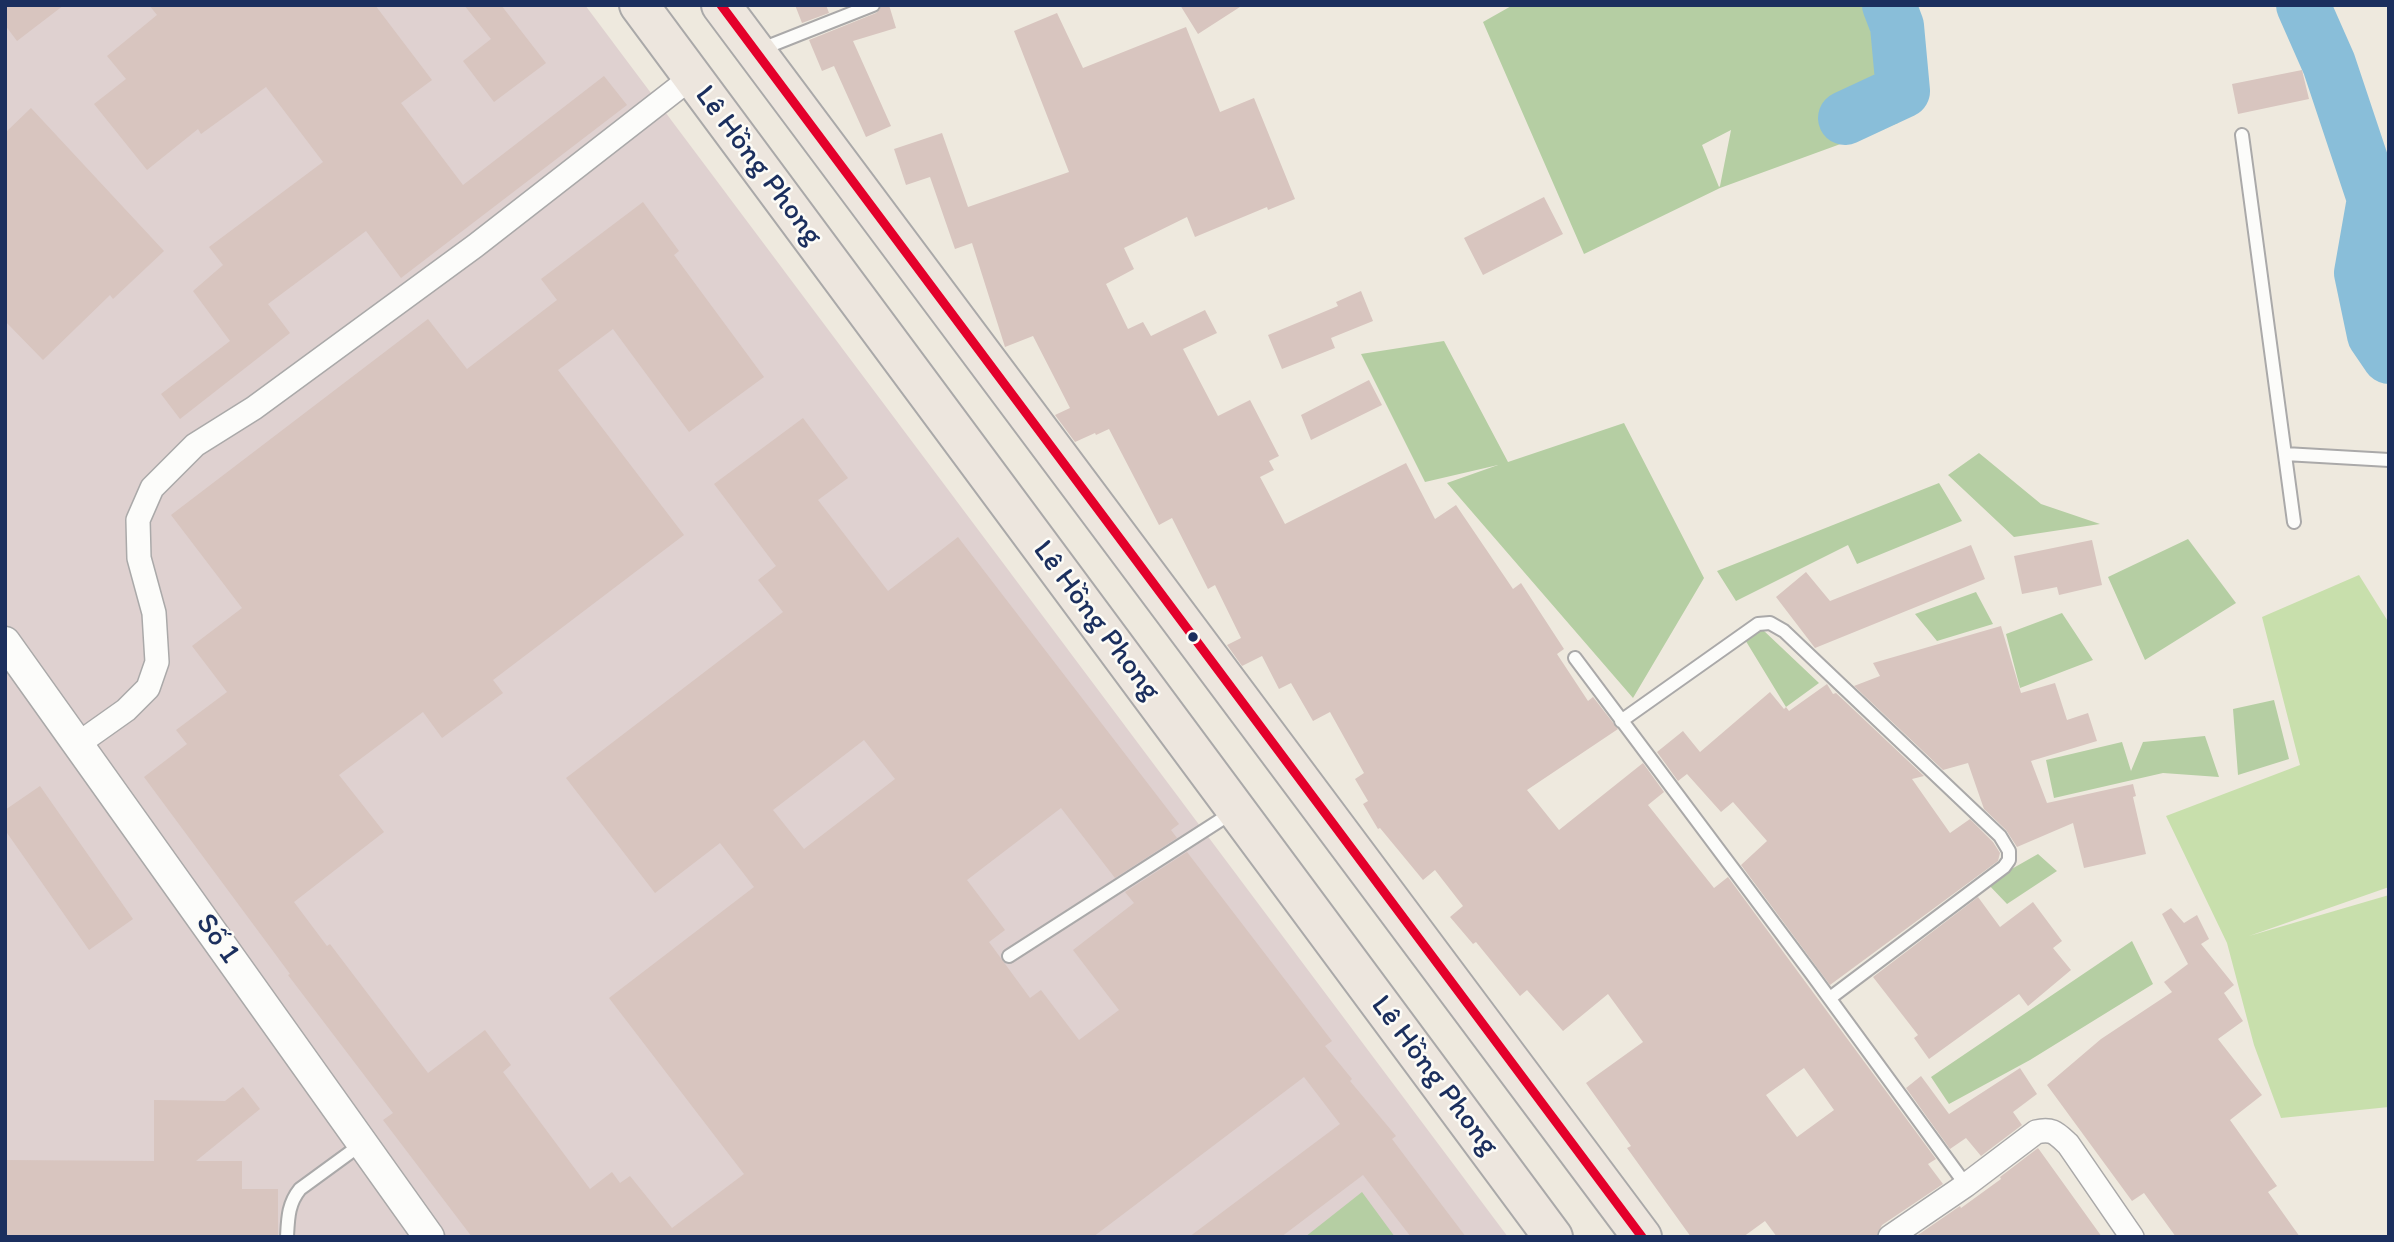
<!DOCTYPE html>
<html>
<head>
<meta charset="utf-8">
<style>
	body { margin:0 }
	#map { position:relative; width:2394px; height:1242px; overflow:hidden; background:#eee9de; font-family:Itim,sans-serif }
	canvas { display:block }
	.frame { position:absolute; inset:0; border:7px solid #1b2f5e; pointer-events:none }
</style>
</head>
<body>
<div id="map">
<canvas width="2394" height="1242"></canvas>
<div class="frame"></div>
</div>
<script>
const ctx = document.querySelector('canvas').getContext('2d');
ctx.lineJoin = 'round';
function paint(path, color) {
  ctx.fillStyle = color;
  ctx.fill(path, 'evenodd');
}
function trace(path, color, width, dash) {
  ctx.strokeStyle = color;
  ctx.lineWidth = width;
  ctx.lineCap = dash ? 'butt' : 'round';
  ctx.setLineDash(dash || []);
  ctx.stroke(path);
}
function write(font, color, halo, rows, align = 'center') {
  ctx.font = font + ' Itim,sans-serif';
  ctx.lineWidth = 5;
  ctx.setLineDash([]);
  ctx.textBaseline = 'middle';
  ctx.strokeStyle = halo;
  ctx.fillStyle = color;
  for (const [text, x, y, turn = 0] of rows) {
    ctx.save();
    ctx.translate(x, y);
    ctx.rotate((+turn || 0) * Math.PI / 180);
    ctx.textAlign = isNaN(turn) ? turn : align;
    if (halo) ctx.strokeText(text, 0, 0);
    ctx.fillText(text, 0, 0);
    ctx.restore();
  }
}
paint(new Path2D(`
	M 5,5 L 585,5 L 1508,1237 L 5,1237 Z`), '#dfd1d0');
paint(new Path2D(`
	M 2359,575 L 2389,623 L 2389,887 L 2249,936 L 2389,895 L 2389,1107 L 2281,1118 L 2254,1045 L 2227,943 L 2166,816 L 2300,765 L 2262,617 Z`), '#c8dfac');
paint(new Path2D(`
	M 1513,5 L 1863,5 L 1898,123 L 1720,188 L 1584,254 L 1483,22 ZM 1731,130 L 1720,186 L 1719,187 L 1702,145 Z
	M 1444,341 L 1508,462 L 1624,423 L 1704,578 L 1633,698 L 1447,483 L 1498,465 L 1425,482 L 1361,354 Z
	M 1979,453 L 2041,504 L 2100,524 L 2014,537 L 1948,475 Z
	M 1939,483 L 1962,521 L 1857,564 L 1848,545 L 1736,601 L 1717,571 Z
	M 2188,539 L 2236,603 L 2145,660 L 2108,577 Z
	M 1976,592 L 1993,624 L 1937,641 L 1915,614 Z
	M 2062,613 L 2093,660 L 2020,688 L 2006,634 Z
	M 1763,630 L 1819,683 L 1786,707 L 1744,638 Z
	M 2274,700 L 2289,759 L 2238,775 L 2233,709 Z
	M 2205,736 L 2219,777 L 2163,773 L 2054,798 L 2046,760 L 2122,742 L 2131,771 L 2143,742 Z
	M 2038,854 L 2057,871 L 2007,904 L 1987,883 Z
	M 2132,941 L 2153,984 L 2030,1060 L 1949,1104 L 1931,1077 Z
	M 1362,1192 L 1395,1237 L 1305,1237 Z`), '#b5cea3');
trace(new Path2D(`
	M 2303,5 L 2329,64 L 2374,199 L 2389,208
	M 1845,118 L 1903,91 L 1897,26 L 1889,5
	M 2374,199 L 2361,273 L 2374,335 L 2389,357`), '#89bed9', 54);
paint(new Path2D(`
	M 5,5 L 64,5 L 17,41 L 5,25 Z
	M 149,5 L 375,5 L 432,80 L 401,103 L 463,185 L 604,76 L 627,105 L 401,278 L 366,231 L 268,304 L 290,333 L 180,419 L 161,394 L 230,341 L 193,291 L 223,265 L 209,247 L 323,162 L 266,87 L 201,134 L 198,129 L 147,170 L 94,104 L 126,79 L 107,56 L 157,15 Z
	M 464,5 L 501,5 L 546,63 L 494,102 L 463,61 L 491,39 Z
	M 795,5 L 826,5 L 829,13 L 802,23 Z
	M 889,5 L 896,28 L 853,41 L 891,126 L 866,137 L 834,66 L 822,71 L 809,40 L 876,13 L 882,6 Z
	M 1180,5 L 1243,5 L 1198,34 Z
	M 1057,13 L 1083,68 L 1186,27 L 1220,112 L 1254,98 L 1295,199 L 1268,210 L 1267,207 L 1195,237 L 1187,217 L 1124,248 L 1134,269 L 1106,284 L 1128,329 L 1143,322 L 1151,336 L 1205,310 L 1217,333 L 1183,349 L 1218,416 L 1250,400 L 1279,456 L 1269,461 L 1274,470 L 1260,477 L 1285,524 L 1406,463 L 1435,519 L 1456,505 L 1513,589 L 1521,583 L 1564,649 L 1557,654 L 1588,701 L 1593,697 L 1618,729 L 1527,790 L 1559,830 L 1643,763 L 1664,792 L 1648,805 L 1714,888 L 1728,877 L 1936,1159 L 1928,1164 L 1943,1184 L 1882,1225 L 1876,1237 L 1777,1237 L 1765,1221 L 1743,1237 L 1691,1237 L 1627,1148 L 1631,1146 L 1586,1083 L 1643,1042 L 1608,994 L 1563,1031 L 1527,990 L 1520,996 L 1476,942 L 1473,944 L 1450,917 L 1463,906 L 1435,870 L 1423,880 L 1380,828 L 1378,829 L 1363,804 L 1368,801 L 1355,779 L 1364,773 L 1330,712 L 1313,721 L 1291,683 L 1279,689 L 1262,656 L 1242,666 L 1227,645 L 1241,638 L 1215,585 L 1208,589 L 1172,518 L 1159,525 L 1109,429 L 1096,435 L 1095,433 L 1075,442 L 1055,415 L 1070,408 L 1033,336 L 1005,347 L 972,243 L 955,249 L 930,177 L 906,185 L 894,149 L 942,133 L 968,207 L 1069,172 L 1014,31 ZM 1804,1068 L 1834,1110 L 1797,1137 L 1766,1095 Z
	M 2302,70 L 2309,99 L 2238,114 L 2232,84 Z
	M 31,108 L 164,251 L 113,299 L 110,295 L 43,360 L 5,321 L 5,133 Z
	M 1544,197 L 1563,234 L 1483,275 L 1464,238 Z
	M 643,202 L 679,251 L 674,255 L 764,377 L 689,432 L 613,329 L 558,370 L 684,535 L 493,680 L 503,693 L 442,738 L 423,712 L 339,775 L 384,832 L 294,902 L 327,946 L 330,944 L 428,1073 L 485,1030 L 511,1065 L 503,1072 L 590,1189 L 612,1172 L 620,1183 L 630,1176 L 672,1228 L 744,1174 L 609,998 L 754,887 L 720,843 L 655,893 L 566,778 L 783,612 L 758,580 L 776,566 L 714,484 L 803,418 L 848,478 L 818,500 L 888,591 L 958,537 L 1179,824 L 1171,830 L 1177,838 L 1115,878 L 1061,808 L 967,880 L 1005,930 L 989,942 L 1030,998 L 1041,990 L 1079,1040 L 1119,1010 L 1073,950 L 1134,903 L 1125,892 L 1187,852 L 1332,1041 L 1325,1046 L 1352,1079 L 1350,1081 L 1396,1136 L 1392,1139 L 1466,1237 L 1411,1237 L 1363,1175 L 1281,1237 L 1189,1237 L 1340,1124 L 1304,1077 L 1093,1237 L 472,1237 L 383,1120 L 393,1113 L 288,975 L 290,974 L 144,777 L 187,744 L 176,730 L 227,692 L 192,646 L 242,608 L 171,515 L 428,319 L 467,369 L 557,300 L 541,279 ZM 864,740 L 895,779 L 804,849 L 773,810 Z
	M 1361,291 L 1373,321 L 1331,338 L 1335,348 L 1282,369 L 1268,335 L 1338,306 L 1336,302 Z
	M 1369,380 L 1382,405 L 1311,440 L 1301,415 Z
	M 2092,540 L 2102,585 L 2059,595 L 2057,587 L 2022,594 L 2014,556 Z
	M 1971,545 L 1985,579 L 1815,648 L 1776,597 L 1806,572 L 1830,601 Z
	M 2001,626 L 2021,693 L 2055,683 L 2067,720 L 2088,713 L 2097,741 L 2031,761 L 2047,803 L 2133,784 L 2136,796 L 2133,797 L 2146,854 L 2084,868 L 2073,823 L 2017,847 L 2006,830 L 1984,809 L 1968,763 L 1943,770 L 1854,686 L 1880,676 L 1873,663 Z
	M 1827,684 L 1833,694 L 1836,693 L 1924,776 L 1912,779 L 1950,833 L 1970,819 L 1993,842 L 2000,853 L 1998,861 L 1830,985 L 1741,865 L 1767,841 L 1733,802 L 1721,812 L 1687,774 L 1678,781 L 1657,752 L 1683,731 L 1700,752 L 1770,692 L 1784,709 L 1786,707 L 1789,711 Z
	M 40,786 L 133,919 L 89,950 L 5,830 L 5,810 Z
	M 1978,897 L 2000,927 L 2033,902 L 2062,941 L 2053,948 L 2071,970 L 2028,1006 L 2019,994 L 1929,1059 L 1914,1038 L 1918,1035 L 1873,977 Z
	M 2171,908 L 2184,923 L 2197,915 L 2209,939 L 2201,944 L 2234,985 L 2224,993 L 2243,1021 L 2218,1039 L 2262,1095 L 2230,1120 L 2277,1186 L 2268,1192 L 2300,1237 L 2176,1237 L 2144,1193 L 2132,1201 L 2047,1085 L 2101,1039 L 2172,992 L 2164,982 L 2188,964 L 2162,914 Z
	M 2020,1068 L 2037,1094 L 2013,1112 L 2022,1125 L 1981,1156 L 1966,1138 L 1950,1149 L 1906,1088 L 1921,1076 L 1949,1114 Z
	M 243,1087 L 260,1109 L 196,1161 L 242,1161 L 242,1189 L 278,1189 L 278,1237 L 5,1237 L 5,1160 L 154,1161 L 154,1100 L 225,1101 Z
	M 2038,1148 L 2102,1237 L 1915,1237 L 1960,1206 L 1961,1208 L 2001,1179 L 2000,1177 Z`), '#d8c5bf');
const service = new Path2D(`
	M 759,50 L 873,5
	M 2242,135 L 2294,522
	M 2285,454 L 2389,460
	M 1575,658 L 1811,973 L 1966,1185
	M 1621,721 L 1758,624 L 1770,623 L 1784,631 L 2000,836 L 2009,851 L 2009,860 L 2004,867 L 1830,998
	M 1009,956 L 1233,812
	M 287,1237 C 288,1218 288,1204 300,1189 L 363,1143`);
const minor = new Path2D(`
	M 78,744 L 126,710 L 148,688 L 157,662 L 154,613 L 139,558 L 138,520 L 152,488 L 195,445 L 254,408 L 475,246 L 692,77
	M 1890,1237 L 1966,1185 L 2036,1132 C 2052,1128 2056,1133 2068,1144 L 2132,1237`);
const tertiary = new Path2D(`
	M 5,642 L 429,1237`);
const trunk = new Path2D(`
	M 639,5 L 1553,1237
	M 721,5 L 1642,1237`);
trace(service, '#aaa9a9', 16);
trace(minor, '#aaa9a9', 26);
trace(tertiary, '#aaa9a9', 33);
trace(trunk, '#aaa9a9', 42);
trace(service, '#fcfcfa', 12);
trace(minor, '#fcfcfa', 23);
trace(tertiary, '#fcfcfa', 30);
trace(trunk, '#ede6de', 38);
trace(new Path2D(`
	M 721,5 L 1642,1237`), '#e4002b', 9);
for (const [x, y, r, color] of [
	[1193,637,6,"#1b2f5e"]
]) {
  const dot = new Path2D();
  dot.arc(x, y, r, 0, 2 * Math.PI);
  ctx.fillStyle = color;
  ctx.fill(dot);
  trace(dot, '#fdfcf7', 2.5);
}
write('30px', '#1b2f5e', '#fdfcf7', [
	["Lê Hồng Phong",758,166,53],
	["Lê Hồng Phong",1096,621,53],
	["Số 1",217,939,54],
	["Lê Hồng Phong",1434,1076,53]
]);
</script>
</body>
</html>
